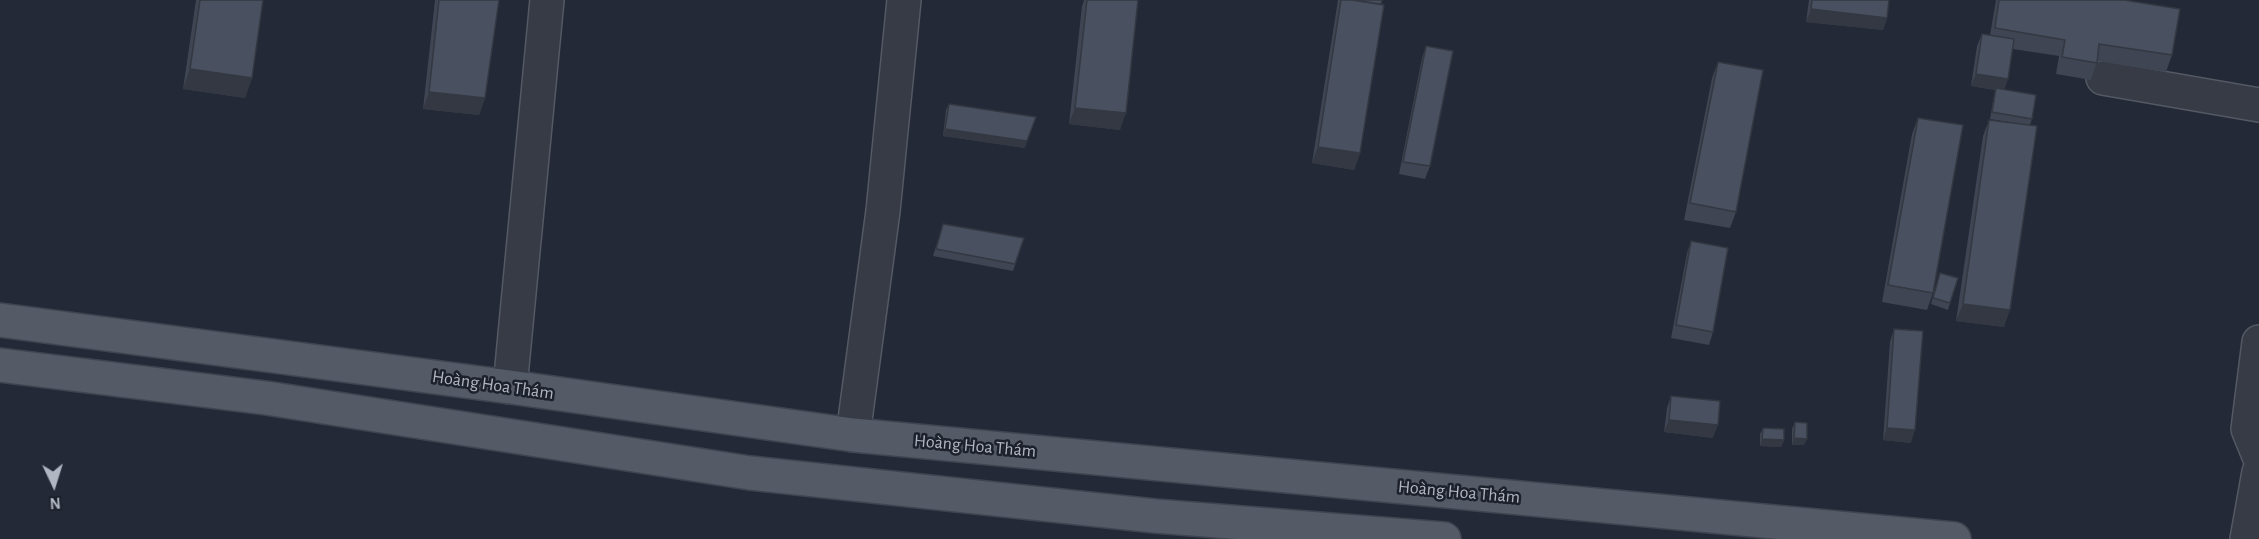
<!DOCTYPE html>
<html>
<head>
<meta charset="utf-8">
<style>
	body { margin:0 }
	#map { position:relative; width:2259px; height:539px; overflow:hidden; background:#232936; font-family:"Alegreya Sans",sans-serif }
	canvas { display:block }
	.north { position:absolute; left:24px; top:455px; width:60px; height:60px; -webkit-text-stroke:4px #1c212b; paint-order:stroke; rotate:176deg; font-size:16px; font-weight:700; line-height:24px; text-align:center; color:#b1b6c3 }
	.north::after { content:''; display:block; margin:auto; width:21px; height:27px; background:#b1b6c3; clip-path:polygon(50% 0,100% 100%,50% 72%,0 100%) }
</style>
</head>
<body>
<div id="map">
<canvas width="2259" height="539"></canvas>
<div class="north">N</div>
</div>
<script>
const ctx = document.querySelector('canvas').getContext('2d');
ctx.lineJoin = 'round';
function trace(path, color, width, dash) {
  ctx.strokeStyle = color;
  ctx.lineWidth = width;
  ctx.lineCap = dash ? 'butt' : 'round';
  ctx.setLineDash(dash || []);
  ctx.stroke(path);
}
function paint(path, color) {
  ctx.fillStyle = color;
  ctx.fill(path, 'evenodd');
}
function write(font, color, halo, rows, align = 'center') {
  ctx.font = font + ' "Alegreya Sans",sans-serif';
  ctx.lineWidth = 5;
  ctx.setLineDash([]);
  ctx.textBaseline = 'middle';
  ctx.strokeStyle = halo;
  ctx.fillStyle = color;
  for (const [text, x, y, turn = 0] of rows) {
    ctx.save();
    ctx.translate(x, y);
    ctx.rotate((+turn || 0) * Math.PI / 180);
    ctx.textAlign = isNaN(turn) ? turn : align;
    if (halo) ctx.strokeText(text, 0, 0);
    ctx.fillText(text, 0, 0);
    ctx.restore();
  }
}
const minor = new Path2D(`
	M 2103,78 L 2259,105
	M 2259,342 L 2248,429 L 2259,456
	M 510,387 L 547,0
	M 853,435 L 883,211 L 904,0
	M 2247,539 L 2259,472`);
const major = new Path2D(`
	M 0,320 L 510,387 L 853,435 L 1954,539
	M 0,365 L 266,398 L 750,473 L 1155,516 L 1444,539`);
trace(minor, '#545964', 36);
trace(major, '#3f4550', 36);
trace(minor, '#363b46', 33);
trace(major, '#545a66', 33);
paint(new Path2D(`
	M 196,0 L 263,0 L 252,78 L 245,98 L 183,89 Z
	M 435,0 L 499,0 L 485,98 L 479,115 L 423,109 Z
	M 1084,0 L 1138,0 L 1120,130 L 1069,124 L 1082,6 Z
	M 1338,0 L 1382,0 L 1360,153 L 1354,170 L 1312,163 Z
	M 1809,0 L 1889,0 L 1887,18 L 1883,30 L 1806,22 Z
	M 1996,0 L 2124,0 L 2172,55 L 2166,72 L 2097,61 L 2091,80 L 2056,74 L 2059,56 L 2013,49 L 2004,90 L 2032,119 L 2030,125 L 2004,327 L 1956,321 L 1983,136 L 1989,120 L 2015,123 L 1990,119 L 1994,95 L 1995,90 L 1971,86 L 1977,46 L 1982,34 L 1990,35 Z
	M 1426,46 L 1430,166 L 1425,179 L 1399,174 L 1422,58 Z
	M 1718,62 L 1736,212 L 1730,228 L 1684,220 L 1712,78 Z
	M 949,104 L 1025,148 L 943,136 L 946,110 Z
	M 1918,118 L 1933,293 L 1927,310 L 1882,302 L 1912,134 Z
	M 943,224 L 1024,238 L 1013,271 L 933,256 Z
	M 1691,241 L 1713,332 L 1709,345 L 1671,338 L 1687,253 Z
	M 1940,273 L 1950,303 L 1948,310 L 1931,304 Z
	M 1894,329 L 1911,443 L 1883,440 L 1890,342 Z
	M 1671,396 L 1713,438 L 1664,432 L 1667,408 Z
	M 1795,422 L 1804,445 L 1792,445 L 1792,429 Z
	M 1763,428 L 1784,440 L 1781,447 L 1760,446 L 1760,434 Z`), '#3f4552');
paint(new Path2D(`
	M 1811,9 L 1887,18 L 1883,30 L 1806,22 Z
	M 190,69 L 252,78 L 245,98 L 183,89 Z
	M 1976,74 L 2008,79 L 2004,91 L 1971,86 Z
	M 429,92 L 485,98 L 479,115 L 423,109 Z
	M 1075,108 L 1126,113 L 1120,130 L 1069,124 Z
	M 1036,117 L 1025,148 L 943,136 L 945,129 Z
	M 1318,147 L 1360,153 L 1354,170 L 1312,163 Z
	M 1963,304 L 2010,310 L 2004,327 L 1956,321 Z
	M 1669,420 L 1718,425 L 1713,438 L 1664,432 Z
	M 1887,428 L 1915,430 L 1911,443 L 1883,440 Z
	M 1794,438 L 1807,439 L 1804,445 L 1792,445 Z
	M 1762,439 L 1784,440 L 1781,447 L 1760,446 Z`), '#333842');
const building = new Path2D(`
	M 200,0 L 263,0 L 252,78 L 190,69 Z
	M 439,0 L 499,0 L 485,98 L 429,92 Z
	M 1087,0 L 1138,0 L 1126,113 L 1075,108 Z
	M 1341,0 L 1352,0 L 1384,5 L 1360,153 L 1318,147 Z
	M 1352,0 L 1382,0 L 1381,4 Z
	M 1812,0 L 1889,0 L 1887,18 L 1811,9 Z
	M 1999,0 L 2124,0 L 2180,9 L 2172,55 L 2099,44 L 2097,63 L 2062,57 L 2065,40 L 1995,28 Z
	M 1982,34 L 2014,39 L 2008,79 L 1976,74 Z
	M 1426,46 L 1453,51 L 1430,166 L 1403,162 Z
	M 1718,62 L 1763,70 L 1736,212 L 1690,203 Z
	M 1996,88 L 2036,95 L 2032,119 L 1992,112 Z
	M 949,104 L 1036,117 L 1027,141 L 945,129 Z
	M 1918,118 L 1963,125 L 1933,293 L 1888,285 Z
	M 1989,120 L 2037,126 L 2010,310 L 1963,304 Z
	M 943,224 L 1024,238 L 1015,264 L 936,249 Z
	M 1691,241 L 1728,248 L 1713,332 L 1676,325 Z
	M 1940,273 L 1958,278 L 1950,303 L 1933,298 Z
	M 1894,329 L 1923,331 L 1915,430 L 1887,428 Z
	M 1671,396 L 1720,401 L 1718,425 L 1669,420 Z
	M 1795,422 L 1807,423 L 1807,439 L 1794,438 Z
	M 1763,428 L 1784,429 L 1784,440 L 1762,439 Z`);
paint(building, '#49505f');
trace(building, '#333842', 1.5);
write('18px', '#b1b6c3', '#1c212b', [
	["Hoàng Hoa Thám",493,385,8],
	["Hoàng Hoa Thám",975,446,5],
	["Hoàng Hoa Thám",1459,492,5]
]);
</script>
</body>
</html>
